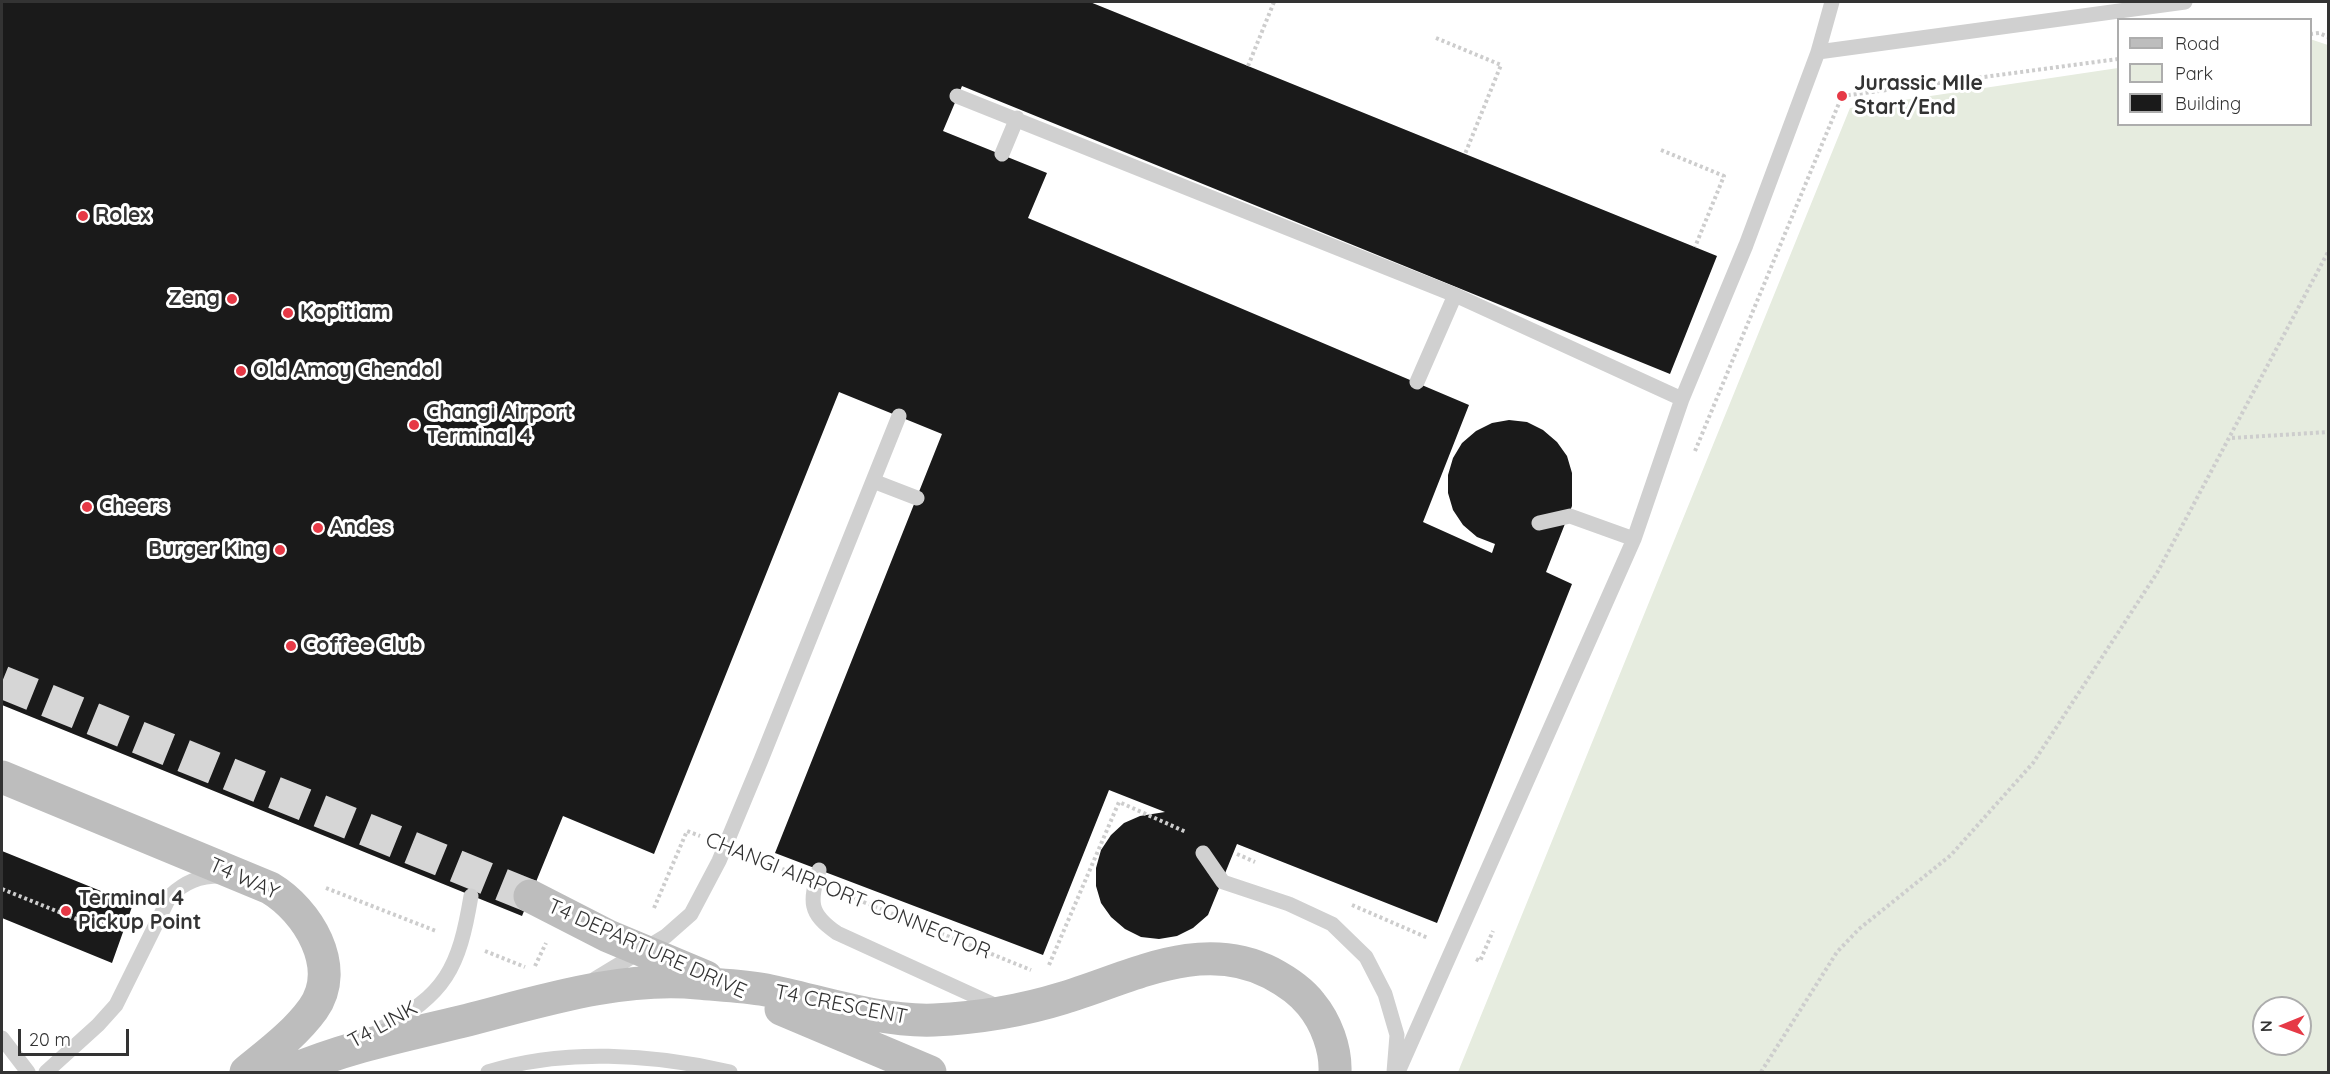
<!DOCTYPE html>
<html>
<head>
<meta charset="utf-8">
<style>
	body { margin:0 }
	#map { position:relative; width:2330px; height:1074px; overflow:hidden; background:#fff; font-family:Quicksand,sans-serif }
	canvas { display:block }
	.frame { position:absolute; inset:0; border:3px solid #333; pointer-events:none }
	.legend { position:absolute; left:2117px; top:18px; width:195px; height:108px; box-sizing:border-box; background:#fff; border:2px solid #adadad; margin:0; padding:8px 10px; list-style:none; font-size:18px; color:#333 }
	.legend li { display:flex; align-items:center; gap:12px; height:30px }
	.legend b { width:30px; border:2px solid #adadad }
	.north { position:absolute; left:2252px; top:996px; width:60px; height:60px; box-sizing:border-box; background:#fff; border:2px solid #adadad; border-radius:50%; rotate:269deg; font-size:16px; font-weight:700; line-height:24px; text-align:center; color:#333 }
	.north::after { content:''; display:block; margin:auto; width:21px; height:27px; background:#e63946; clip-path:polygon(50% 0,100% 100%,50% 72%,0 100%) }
	.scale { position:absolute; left:18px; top:1029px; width:111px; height:27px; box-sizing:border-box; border:3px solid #333; border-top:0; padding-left:8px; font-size:18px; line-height:21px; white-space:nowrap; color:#333; -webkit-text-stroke:4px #fff; paint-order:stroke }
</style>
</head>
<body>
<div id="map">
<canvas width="2330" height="1074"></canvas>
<div class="frame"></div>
<ul class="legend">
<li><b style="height:8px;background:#bdbdbd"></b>Road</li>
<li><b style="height:16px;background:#e6ecdf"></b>Park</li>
<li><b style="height:16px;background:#1a1a1a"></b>Building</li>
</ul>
<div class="north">N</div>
<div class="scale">20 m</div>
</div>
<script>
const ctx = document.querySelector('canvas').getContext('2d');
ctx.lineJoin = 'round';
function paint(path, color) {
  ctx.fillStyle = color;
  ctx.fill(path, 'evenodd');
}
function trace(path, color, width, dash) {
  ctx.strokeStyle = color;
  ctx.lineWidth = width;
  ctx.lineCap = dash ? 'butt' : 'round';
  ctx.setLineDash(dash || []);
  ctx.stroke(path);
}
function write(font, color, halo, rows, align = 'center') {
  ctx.font = font + ' Quicksand,sans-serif';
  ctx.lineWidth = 6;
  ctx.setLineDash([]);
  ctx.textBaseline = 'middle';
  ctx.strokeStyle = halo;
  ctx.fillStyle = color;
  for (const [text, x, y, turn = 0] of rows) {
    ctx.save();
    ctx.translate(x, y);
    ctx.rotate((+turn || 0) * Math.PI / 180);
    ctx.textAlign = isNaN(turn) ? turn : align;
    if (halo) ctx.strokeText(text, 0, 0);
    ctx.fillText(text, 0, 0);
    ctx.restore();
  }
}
paint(new Path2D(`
	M 2310,39 L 2328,45 L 2328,1072 L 1458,1072 L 1850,108 L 2118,68 L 2118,124 L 2310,124 ZM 2264,1008 L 2300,1008 L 2300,1044 L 2264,1044 Z`), '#e6ecdf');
paint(new Path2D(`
	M 2,2 L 1090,2 L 1717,256 L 1670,374 L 962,86 L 943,131 L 1047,173 L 1028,218 L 1469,405 L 1423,522 L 1492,553 L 1495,544 L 1477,537 L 1463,525 L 1453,510 L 1448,493 L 1448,475 L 1453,458 L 1462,443 L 1476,431 L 1492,423 L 1509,420 L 1527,422 L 1543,430 L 1557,442 L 1567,456 L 1572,473 L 1572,506 L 1546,572 L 1572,584 L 1437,923 L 1237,844 L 1208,915 L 1193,928 L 1177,936 L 1159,939 L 1141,937 L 1125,929 L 1111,917 L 1101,903 L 1096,886 L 1096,868 L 1101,850 L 1111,835 L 1124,823 L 1140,816 L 1165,812 L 1109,790 L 1043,955 L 775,853 L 942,434 L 839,392 L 654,854 L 563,816 L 522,916 L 2,705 Z
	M 2,851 L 133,904 L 112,963 L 2,918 Z`), '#1a1a1a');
trace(new Path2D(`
	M 2,682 L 530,896`), '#d6d6d6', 33, [33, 16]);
trace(new Path2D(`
	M 2310,34 L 2319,33 L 2328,37
	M 1436,38 L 1501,65 L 1465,154
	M 1248,66 L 1274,2
	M 1661,150 L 1724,176 L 1695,247
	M 2232,438 L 2328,432
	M 1695,451 L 1842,96 L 2118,59
	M 1237,854 L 1255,862
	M 749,855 L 792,873
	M 326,888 L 436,931
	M 2,889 L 101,929
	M 841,893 L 1031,970
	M 1352,905 L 1428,938
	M 654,908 L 687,831 L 700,836
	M 485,951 L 525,967
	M 1476,959 L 1480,961 L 1493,931
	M 1049,965 L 1119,802 L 1186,832
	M 535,966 L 546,943
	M 1761,1072 L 1837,952 L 1859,929 L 1951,855 L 2033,763 L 2157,573 L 2328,252`), '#cdcdcd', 4, [3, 3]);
trace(new Path2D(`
	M 1818,52 L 2185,2
	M 957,96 L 1455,295 L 1682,399 L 1634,539 L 1398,1072
	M 1002,154 L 1017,118
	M 1417,382 L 1455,295
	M 1682,399 L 1746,245 L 1818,52 L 1832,2
	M 873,481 L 917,498
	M 1539,523 L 1570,516 L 1634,539
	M 1203,853 L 1223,882 L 1289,904 L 1332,924 L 1366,957 L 1385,994 L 1397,1035 L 1394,1072
	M 819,870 C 810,902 808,913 837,933 L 1001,1008
	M 595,979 L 666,936 L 691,914 L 719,861 L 761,760 L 899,416
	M 380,1029 C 446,995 459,968 471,896
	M 2,1038 L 28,1072
	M 46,1072 L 98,1025 L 116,1005 L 170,896 C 185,882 199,876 220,876
	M 488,1072 C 563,1048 654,1054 730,1072`), '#d0d0d0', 15);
trace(new Path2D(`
	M 2,777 L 270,888 C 307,910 343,967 313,1009 C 295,1034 269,1053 246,1072
	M 530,896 L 608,936 L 706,977
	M 781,1009 L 930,1072
	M 288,1072 C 346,1047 407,1035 468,1020 C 542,1001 620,976 698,983 C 720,985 744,986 766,990 C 820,1001 878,1022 934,1020 C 977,1018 1021,1011 1063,998 C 1130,978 1201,937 1271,973 C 1286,981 1301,991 1311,1004 C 1326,1022 1336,1049 1335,1072`), '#bdbdbd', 33);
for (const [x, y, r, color] of [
	[1842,96,6,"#e63946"],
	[83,216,6,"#e63946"],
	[232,299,6,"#e63946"],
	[288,313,6,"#e63946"],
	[241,371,6,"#e63946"],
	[414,425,6,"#e63946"],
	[87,507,6,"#e63946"],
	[318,528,6,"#e63946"],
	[280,550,6,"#e63946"],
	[291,646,6,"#e63946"],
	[66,911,6,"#e63946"]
]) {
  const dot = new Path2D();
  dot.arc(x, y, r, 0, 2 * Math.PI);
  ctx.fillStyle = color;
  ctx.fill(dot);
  trace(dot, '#fff', 2);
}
write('bold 21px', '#333', '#fff', [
	["Jurassic MIle",1854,84],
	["Start/End",1854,108],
	["Rolex",95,216],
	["Zeng",220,299,"right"],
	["Kopitiam",300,313],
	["Old Amoy Chendol",253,371],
	["Changi Airport",426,413],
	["Terminal 4",426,437],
	["Cheers",99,507],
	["Andes",330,528],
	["Burger King",268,550,"right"],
	["Coffee Club",303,646],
	["Terminal 4",78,899],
	["Pickup Point",78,923]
], 'left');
write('21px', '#333', '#fff', [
	["T4 WAY",244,879,24],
	["CHANGI AIRPORT CONNECTOR",848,896,22],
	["T4 DEPARTURE DRIVE",647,949,24],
	["T4 CRESCENT",841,1005,11],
	["T4 LINK",383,1025,-29]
]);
</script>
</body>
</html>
